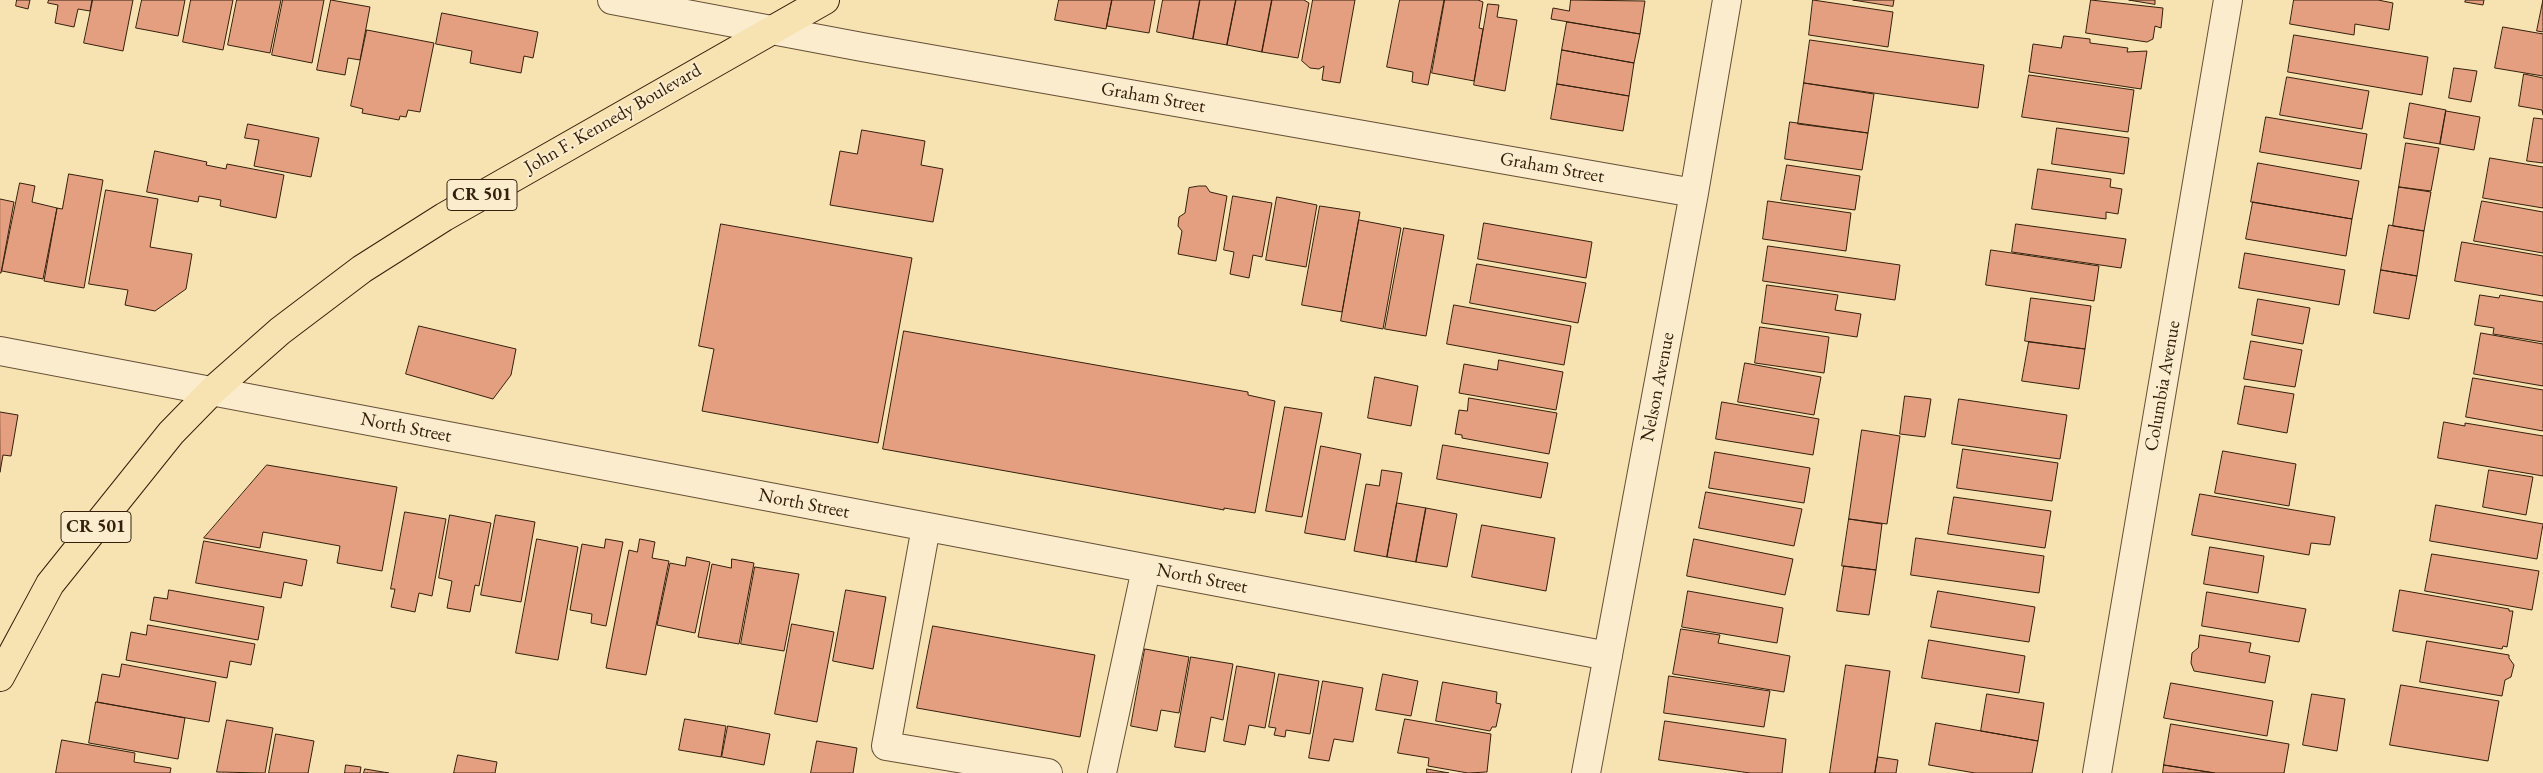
<!DOCTYPE html>
<html>
<head>
<meta charset="utf-8">
<style>
	body { margin:0 }
	canvas { display:block; background:#f7e2b2 }
</style>
</head>
<body>
<canvas width="2543" height="773"></canvas>
<script>
const ctx = document.querySelector('canvas').getContext('2d');
ctx.lineJoin = 'round';
function paint(path, color) {
  ctx.fillStyle = color;
  ctx.fill(path, 'evenodd');
}
function trace(path, color, width, dash) {
  ctx.strokeStyle = color;
  ctx.lineWidth = width;
  ctx.lineCap = dash ? 'butt' : 'round';
  ctx.setLineDash(dash || []);
  ctx.stroke(path);
}
function write(font, color, halo, rows, align = 'center') {
  ctx.font = font + ' "EB Garamond",serif';
  ctx.lineWidth = 4;
  ctx.setLineDash([]);
  ctx.textBaseline = 'middle';
  ctx.strokeStyle = halo;
  ctx.fillStyle = color;
  for (const [text, x, y, turn = 0] of rows) {
    ctx.save();
    ctx.translate(x, y);
    ctx.rotate((+turn || 0) * Math.PI / 180);
    ctx.textAlign = isNaN(turn) ? turn : align;
    if (halo) ctx.strokeText(text, 0, 0);
    ctx.fillText(text, 0, 0);
    ctx.restore();
  }
}
const building = new Path2D(`
	M 17,0 L 30,0 L 28,9 L 16,6 Z
	M 49,0 L 92,0 L 90,11 L 78,9 L 74,27 L 55,23 L 58,5 L 48,3 Z
	M 93,0 L 133,0 L 123,51 L 84,43 Z
	M 142,0 L 185,0 L 178,36 L 136,28 Z
	M 191,0 L 233,0 L 223,50 L 183,42 Z
	M 237,0 L 281,0 L 270,53 L 228,45 Z
	M 283,0 L 324,0 L 312,63 L 272,55 Z
	M 331,0 L 370,7 L 360,60 L 348,58 L 345,75 L 317,70 Z
	M 1059,0 L 1112,0 L 1106,29 L 1055,20 Z
	M 1112,0 L 1155,0 L 1149,33 L 1107,26 Z
	M 1163,0 L 1200,0 L 1193,39 L 1157,32 Z
	M 1200,0 L 1236,0 L 1227,45 L 1193,39 Z
	M 1236,0 L 1272,0 L 1262,52 L 1227,45 Z
	M 1272,0 L 1304,0 L 1309,3 L 1298,58 L 1262,52 Z
	M 1313,0 L 1355,0 L 1340,83 L 1322,80 L 1324,66 L 1319,69 L 1310,68 L 1302,61 Z
	M 1400,0 L 1444,0 L 1428,85 L 1412,82 L 1413,72 L 1387,67 Z
	M 1445,0 L 1478,0 L 1483,2 L 1479,28 L 1483,29 L 1474,81 L 1432,73 Z
	M 1571,0 L 1645,1 L 1640,34 L 1551,19 L 1553,8 L 1569,11 Z
	M 1813,0 L 1893,12 L 1888,47 L 1809,35 Z
	M 1853,0 L 1894,0 L 1893,6 Z
	M 2091,0 L 2163,8 L 2161,28 L 2155,26 L 2153,39 L 2147,42 L 2086,33 Z
	M 2129,0 L 2155,0 L 2155,4 Z
	M 2294,0 L 2378,0 L 2393,3 L 2389,30 L 2355,24 L 2354,35 L 2290,24 Z
	M 2466,0 L 2484,0 L 2483,5 L 2465,2 Z
	M 2543,0 L 2543,32 L 2537,31 Z
	M 1488,4 L 1499,5 L 1497,17 L 1517,20 L 1505,91 L 1474,85 Z
	M 442,13 L 538,32 L 533,58 L 524,56 L 521,73 L 470,63 L 472,51 L 436,44 Z
	M 1567,22 L 1640,34 L 1634,63 L 1562,50 Z
	M 2503,27 L 2543,34 L 2543,76 L 2495,68 Z
	M 367,30 L 434,43 L 420,112 L 408,110 L 406,117 L 400,116 L 399,120 L 362,113 L 363,109 L 351,106 Z
	M 2294,35 L 2428,57 L 2422,95 L 2288,72 Z
	M 2064,36 L 2090,39 L 2090,43 L 2128,48 L 2127,52 L 2147,51 L 2141,89 L 2029,72 L 2033,44 L 2061,48 Z
	M 1810,40 L 1984,65 L 1978,108 L 1804,83 Z
	M 1562,50 L 1634,63 L 1629,96 L 1557,84 Z
	M 2454,68 L 2477,71 L 2471,102 L 2449,98 Z
	M 2524,74 L 2543,78 L 2543,115 L 2542,110 L 2519,106 Z
	M 2029,75 L 2134,90 L 2128,132 L 2022,117 Z
	M 2287,77 L 2369,91 L 2362,129 L 2280,115 Z
	M 1804,83 L 1874,94 L 1868,133 L 1798,124 Z
	M 1557,84 L 1629,96 L 1623,131 L 1551,119 Z
	M 2410,103 L 2446,110 L 2440,144 L 2404,138 Z
	M 2446,111 L 2480,117 L 2474,150 L 2440,144 Z
	M 2266,117 L 2367,134 L 2361,169 L 2260,152 Z
	M 2534,118 L 2543,119 L 2543,163 L 2527,161 Z
	M 1790,122 L 1868,133 L 1862,170 L 1785,159 Z
	M 248,124 L 319,138 L 311,177 L 254,166 L 259,140 L 245,138 Z
	M 2057,128 L 2129,138 L 2124,174 L 2052,164 Z
	M 862,130 L 925,141 L 921,165 L 943,169 L 933,222 L 830,205 L 840,151 L 857,154 Z
	M 2406,143 L 2439,148 L 2431,191 L 2399,187 Z
	M 155,151 L 207,162 L 206,165 L 226,169 L 227,164 L 284,175 L 276,218 L 220,206 L 221,200 L 199,196 L 198,202 L 147,192 Z
	M 2490,158 L 2543,167 L 2543,208 L 2483,198 Z
	M 2258,163 L 2359,181 L 2352,219 L 2251,202 Z
	M 1787,165 L 1860,176 L 1855,210 L 1781,200 Z
	M 2038,169 L 2111,179 L 2110,187 L 2122,189 L 2118,214 L 2106,212 L 2106,219 L 2032,209 Z
	M 69,174 L 103,180 L 84,288 L 44,281 L 57,208 L 62,209 Z
	M 20,183 L 35,186 L 32,202 L 57,208 L 43,279 L 2,271 Z
	M 1199,186 L 1206,186 L 1210,192 L 1227,196 L 1216,261 L 1178,254 L 1182,231 L 1178,226 L 1179,217 L 1185,213 L 1189,188 Z
	M 2399,187 L 2431,192 L 2424,231 L 2393,226 Z
	M 106,190 L 158,199 L 150,247 L 192,254 L 186,289 L 155,311 L 125,305 L 128,290 L 89,284 Z
	M 1233,196 L 1272,203 L 1262,257 L 1253,255 L 1249,278 L 1230,274 L 1234,252 L 1224,250 Z
	M 1277,197 L 1317,205 L 1306,267 L 1266,260 Z
	M 0,199 L 14,202 L 1,273 L 0,273 Z
	M 1768,201 L 1851,213 L 1846,251 L 1763,239 Z
	M 2482,201 L 2543,212 L 2543,253 L 2474,241 Z
	M 2253,202 L 2352,219 L 2346,256 L 2246,239 Z
	M 1320,206 L 1360,212 L 1342,312 L 1302,305 Z
	M 1359,220 L 1401,228 L 1383,329 L 1341,321 Z
	M 1484,223 L 1592,242 L 1586,278 L 1478,259 Z
	M 721,224 L 912,258 L 878,443 L 702,411 L 714,349 L 699,346 Z
	M 2016,224 L 2126,239 L 2121,268 L 2012,252 Z
	M 2389,225 L 2424,231 L 2417,276 L 2381,270 Z
	M 1404,228 L 1444,235 L 1426,336 L 1385,329 Z
	M 2462,242 L 2543,256 L 2543,296 L 2455,281 Z
	M 1768,246 L 1900,265 L 1895,300 L 1763,281 Z
	M 1991,250 L 2099,266 L 2094,301 L 1986,285 Z
	M 2245,253 L 2345,270 L 2339,305 L 2239,288 Z
	M 1477,264 L 1586,283 L 1578,323 L 1470,303 Z
	M 2381,270 L 2417,276 L 2409,319 L 2374,313 Z
	M 1767,285 L 1838,295 L 1835,310 L 1861,314 L 1857,337 L 1762,323 Z
	M 2480,295 L 2499,298 L 2500,295 L 2543,302 L 2543,342 L 2493,334 L 2494,328 L 2475,325 Z
	M 2031,298 L 2091,306 L 2085,349 L 2025,341 Z
	M 2258,299 L 2310,308 L 2303,344 L 2252,335 Z
	M 1454,305 L 1571,326 L 1564,365 L 1447,344 Z
	M 419,326 L 516,349 L 511,375 L 493,399 L 406,374 Z
	M 1760,327 L 1829,337 L 1824,373 L 1755,363 Z
	M 904,331 L 1248,392 L 1248,395 L 1275,401 L 1255,513 L 1224,508 L 1224,510 L 883,449 Z
	M 2481,333 L 2543,344 L 2543,386 L 2474,374 Z
	M 2251,341 L 2302,350 L 2295,387 L 2244,379 Z
	M 2029,342 L 2085,349 L 2079,389 L 2022,381 Z
	M 1499,360 L 1563,372 L 1556,410 L 1459,393 L 1464,364 L 1497,370 Z
	M 1745,363 L 1821,377 L 1814,415 L 1738,402 Z
	M 1375,377 L 1418,386 L 1411,426 L 1368,418 Z
	M 2473,378 L 2543,390 L 2543,431 L 2466,417 Z
	M 2245,386 L 2294,394 L 2287,433 L 2238,424 Z
	M 1905,396 L 1931,399 L 1925,437 L 1900,434 Z
	M 1469,398 L 1557,413 L 1549,454 L 1462,438 L 1462,435 L 1455,434 L 1459,410 L 1467,411 Z
	M 1959,399 L 2067,415 L 2060,459 L 1952,444 Z
	M 1722,402 L 1819,419 L 1813,455 L 1716,439 Z
	M 1285,407 L 1322,413 L 1302,517 L 1266,511 Z
	M 0,412 L 18,415 L 11,456 L 3,455 L 0,472 Z
	M 2444,422 L 2465,426 L 2465,423 L 2543,436 L 2543,476 L 2438,458 Z
	M 1862,430 L 1900,436 L 1887,524 L 1849,519 Z
	M 1443,445 L 1548,463 L 1541,498 L 1437,479 Z
	M 1321,446 L 1361,454 L 1345,540 L 1305,533 Z
	M 1963,449 L 2058,463 L 2052,501 L 1957,488 Z
	M 2223,451 L 2296,464 L 2289,506 L 2215,493 Z
	M 1715,452 L 1810,468 L 1804,503 L 1709,488 Z
	M 267,465 L 397,487 L 382,571 L 337,563 L 340,546 L 263,532 L 260,548 L 204,538 Z
	M 1382,470 L 1402,473 L 1387,557 L 1354,551 L 1366,484 L 1379,486 Z
	M 2489,470 L 2533,477 L 2526,515 L 2483,507 Z
	M 1706,492 L 1802,509 L 1794,546 L 1699,528 Z
	M 2200,494 L 2335,517 L 2330,545 L 2311,543 L 2309,555 L 2192,535 Z
	M 1954,497 L 2051,511 L 2045,548 L 1948,534 Z
	M 1397,503 L 1426,508 L 1416,562 L 1387,557 Z
	M 2436,505 L 2543,524 L 2537,559 L 2430,541 Z
	M 1426,508 L 1457,514 L 1447,567 L 1416,562 Z
	M 405,512 L 446,519 L 432,596 L 419,593 L 415,612 L 391,607 L 395,589 L 391,589 Z
	M 450,515 L 491,523 L 479,586 L 475,585 L 470,612 L 447,608 L 452,581 L 439,578 Z
	M 496,515 L 535,522 L 521,602 L 481,595 Z
	M 1849,519 L 1882,524 L 1876,570 L 1842,566 Z
	M 1482,525 L 1555,538 L 1546,591 L 1472,577 Z
	M 1916,538 L 2044,556 L 2039,593 L 1911,575 Z
	M 537,539 L 578,547 L 558,660 L 516,653 Z
	M 606,539 L 623,542 L 606,626 L 591,623 L 592,614 L 570,610 L 582,544 L 604,548 Z
	M 640,539 L 655,542 L 652,558 L 669,561 L 646,675 L 606,668 L 629,550 L 637,552 Z
	M 1694,539 L 1793,559 L 1785,595 L 1687,576 Z
	M 204,541 L 307,560 L 302,586 L 284,582 L 281,598 L 196,583 Z
	M 2210,547 L 2264,556 L 2258,593 L 2204,584 Z
	M 2432,554 L 2539,571 L 2532,610 L 2425,591 Z
	M 687,557 L 710,562 L 695,633 L 657,625 L 670,563 L 685,566 Z
	M 732,559 L 754,563 L 739,644 L 698,637 L 712,564 L 731,568 Z
	M 1844,566 L 1876,570 L 1869,615 L 1837,611 Z
	M 755,567 L 799,574 L 784,651 L 741,644 Z
	M 169,590 L 264,607 L 258,640 L 150,620 L 154,597 L 167,599 Z
	M 846,590 L 886,597 L 873,669 L 833,661 Z
	M 2400,590 L 2509,609 L 2509,611 L 2513,611 L 2507,647 L 2503,646 L 2502,649 L 2393,631 Z
	M 1688,591 L 1783,608 L 1777,643 L 1682,627 Z
	M 1938,591 L 2035,607 L 2029,642 L 1931,627 Z
	M 2207,592 L 2306,609 L 2299,642 L 2202,626 Z
	M 792,624 L 834,632 L 817,722 L 775,714 Z
	M 148,625 L 255,644 L 251,665 L 230,661 L 227,678 L 126,660 L 131,632 L 146,635 Z
	M 933,626 L 1095,655 L 1080,737 L 917,708 Z
	M 1681,629 L 1720,635 L 1718,643 L 1790,656 L 1784,692 L 1673,674 Z
	M 2200,635 L 2251,643 L 2249,652 L 2270,656 L 2265,683 L 2194,671 L 2191,663 L 2192,653 L 2198,648 Z
	M 1929,640 L 2025,656 L 2019,693 L 1922,678 Z
	M 2427,641 L 2509,655 L 2509,658 L 2514,665 L 2511,677 L 2505,680 L 2502,696 L 2420,682 Z
	M 1145,649 L 1189,657 L 1179,713 L 1161,710 L 1157,731 L 1131,726 Z
	M 1191,657 L 1233,664 L 1223,720 L 1211,717 L 1205,752 L 1175,747 Z
	M 122,664 L 216,682 L 209,722 L 97,702 L 102,674 L 119,677 Z
	M 1846,665 L 1890,671 L 1875,773 L 1830,773 Z
	M 1237,666 L 1275,673 L 1265,728 L 1249,725 L 1245,745 L 1224,741 Z
	M 1279,674 L 1319,681 L 1310,734 L 1286,730 L 1285,737 L 1274,735 L 1276,728 L 1269,727 Z
	M 1383,674 L 1418,681 L 1411,716 L 1376,710 Z
	M 1669,676 L 1770,691 L 1764,727 L 1664,713 Z
	M 1323,681 L 1363,688 L 1353,742 L 1334,739 L 1329,761 L 1309,758 Z
	M 1443,682 L 1497,692 L 1496,703 L 1501,704 L 1496,727 L 1492,727 L 1490,731 L 1436,721 Z
	M 2171,683 L 2273,701 L 2267,736 L 2164,718 Z
	M 2401,685 L 2499,701 L 2488,761 L 2390,745 Z
	M 1987,694 L 2044,703 L 2038,741 L 1981,731 Z
	M 2312,694 L 2345,699 L 2337,751 L 2303,745 Z
	M 96,702 L 185,718 L 178,759 L 89,743 Z
	M 685,719 L 726,726 L 721,757 L 679,750 Z
	M 1405,719 L 1491,734 L 1487,772 L 1468,773 L 1428,766 L 1429,758 L 1398,753 Z
	M 227,720 L 273,728 L 265,773 L 217,772 Z
	M 1665,721 L 1786,739 L 1782,773 L 1750,773 L 1659,760 Z
	M 1936,723 L 2038,741 L 2032,773 L 1975,773 L 1929,765 Z
	M 2171,724 L 2289,744 L 2284,773 L 2214,773 L 2164,765 Z
	M 728,726 L 770,734 L 764,765 L 722,757 Z
	M 276,734 L 314,741 L 308,773 L 269,773 Z
	M 62,740 L 135,753 L 134,762 L 171,768 L 170,773 L 56,773 Z
	M 817,741 L 857,748 L 853,773 L 811,773 Z
	M 458,755 L 497,762 L 495,773 L 454,773 Z
	M 1878,757 L 1898,760 L 1896,773 L 1875,773 Z
	M 346,765 L 361,767 L 360,773 L 345,773 Z
	M 2164,765 L 2215,773 L 2163,773 Z
	M 365,769 L 389,773 L 364,773 Z
	M 1427,769 L 1449,773 L 1427,773 Z`);
paint(building, '#e39f80');
trace(building, '#35200c', 1);
const minor = new Path2D(`
	M 612,0 L 862,47 L 1694,193
	M 0,351 L 1608,656
	M 926,527 L 886,746 L 1048,773
	M 1102,773 L 1146,569
	M 1586,773 L 1694,193 L 1727,0
	M 2097,773 L 2228,0`);
const major = new Path2D(`
	M 0,677 L 50,584 L 171,433 L 212,391 L 280,331 L 362,269 L 444,217 L 825,0`);
trace(minor, '#665036', 30);
trace(major, '#35200c', 30);
trace(minor, '#faeccd', 28);
trace(major, '#f7e2b2', 28);
for (const [x, y, w] of [
	[482,195,70],
	[96,527,70]
]) {
  const box = new Path2D();
  box.roundRect(x - w / 2, y - 15.5, w, 31, 4);
  ctx.fillStyle = '#faeccd';
  ctx.fill(box);
  trace(box, '#35200c', 1);
}
write('bold 18px', '#35200c', null, [
	["CR 501",482,195],
	["CR 501",96,527]
]);
write('19px', '#35200c', '#faeccd', [
	["Graham Street",1153,98,10],
	["John F. Kennedy Boulevard",613,119,-30],
	["Graham Street",1552,168,10],
	["Columbia Avenue",2163,386,-80],
	["Nelson Avenue",1658,387,-79],
	["North Street",406,428,11],
	["North Street",804,504,11],
	["North Street",1202,579,11]
]);
</script>
</body>
</html>
